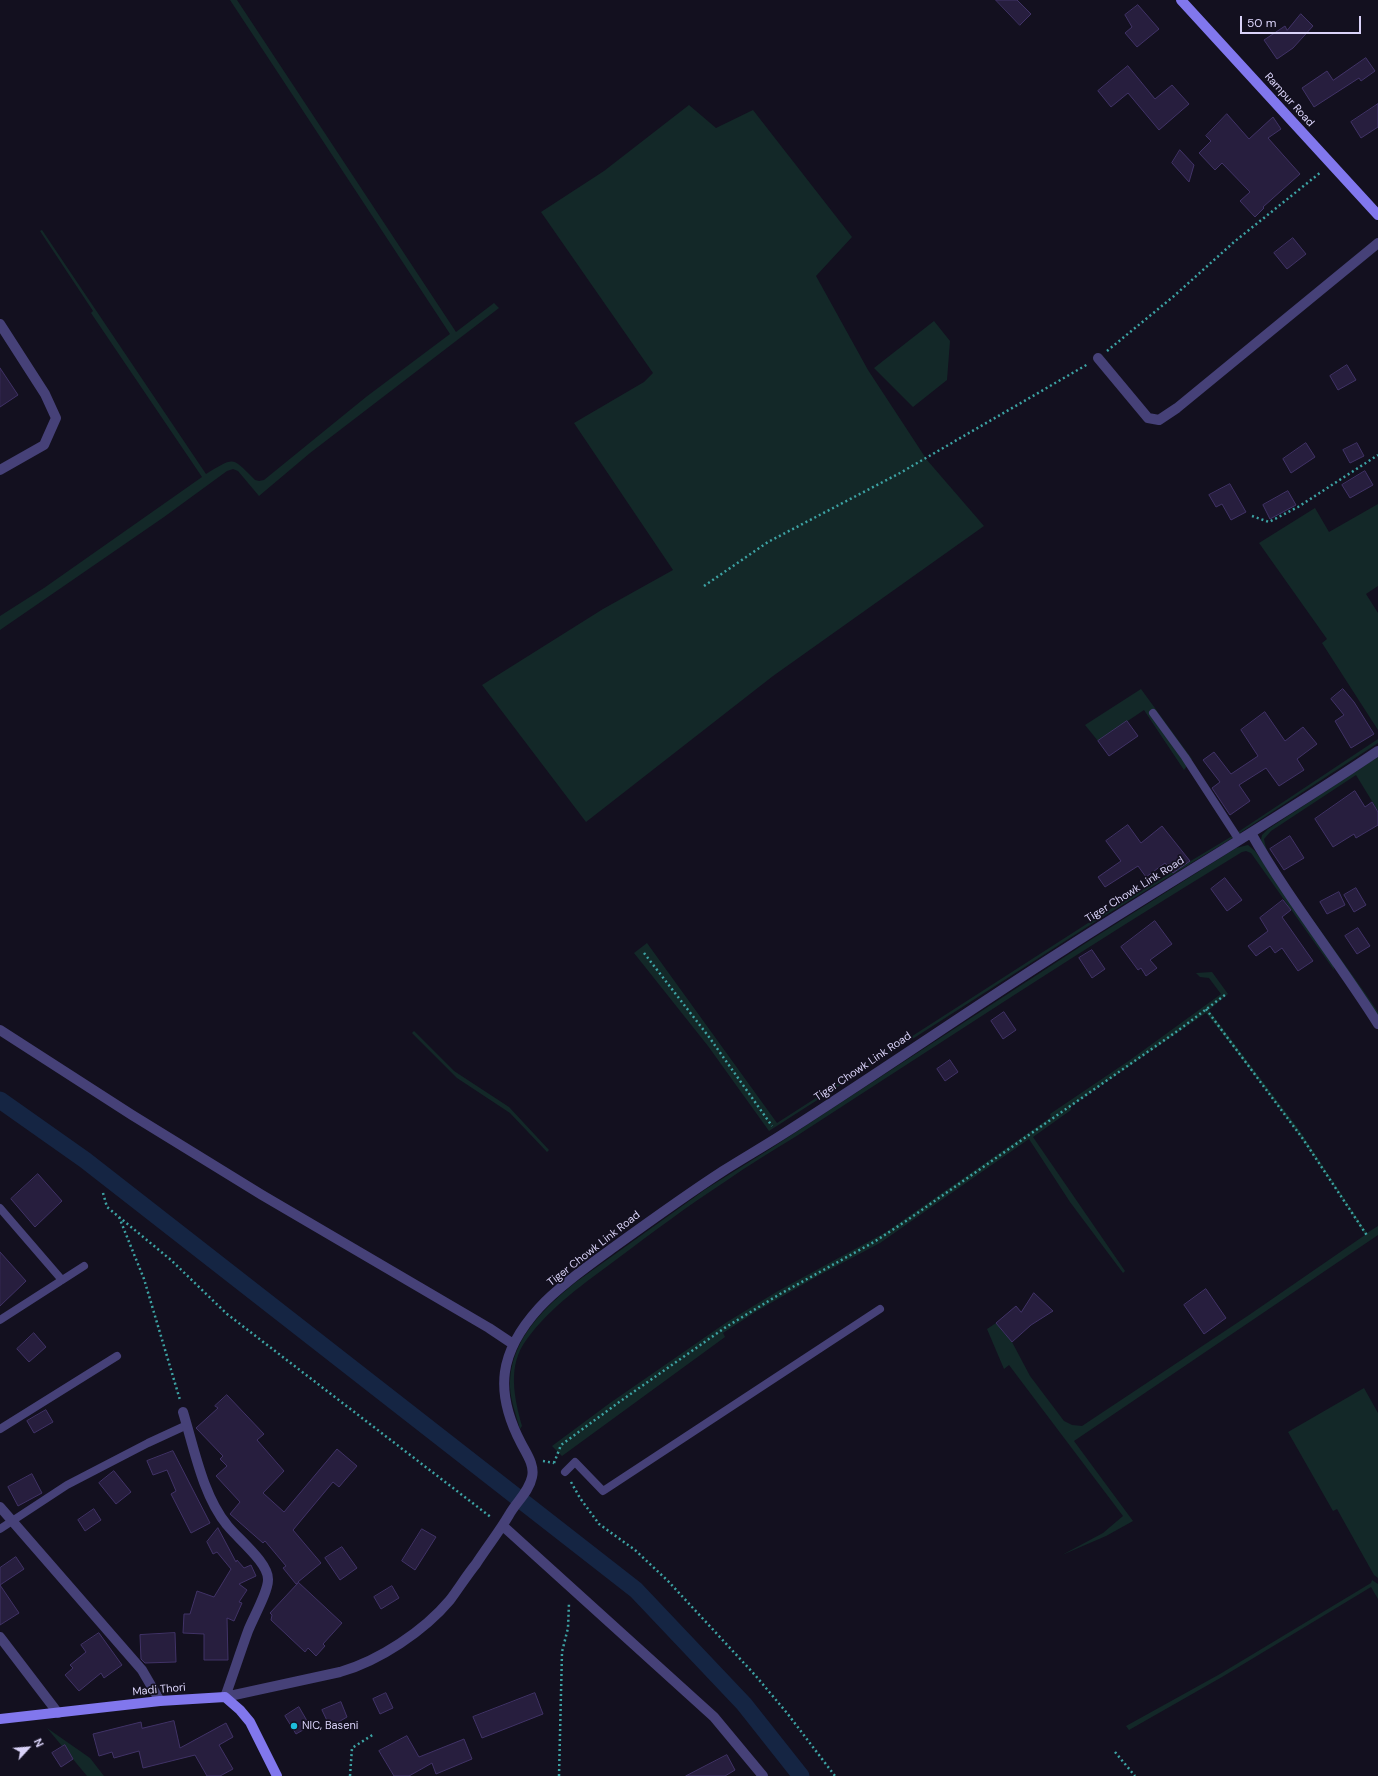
<!DOCTYPE html>
<html>
<head>
<meta charset="utf-8">
<style>
	body { margin:0 }
	#map { position:relative; width:1378px; height:1776px; overflow:hidden; background:#13101f; font-family:"DM Sans",sans-serif }
	canvas { display:block }
	.north { position:absolute; left:8px; top:1728px; width:40px; height:40px; -webkit-text-stroke:3px #13101f; paint-order:stroke; rotate:64deg; font-size:11px; font-weight:700; line-height:16px; text-align:center; color:#dad3f9 }
	.north::after { content:''; display:block; margin:auto; width:14px; height:18px; background:#dad3f9; clip-path:polygon(50% 0,100% 100%,50% 72%,0 100%) }
	.scale { position:absolute; left:1240px; top:16px; width:121px; height:18px; box-sizing:border-box; border:2px solid #dad3f9; border-top:0; padding-left:5px; font-size:12px; line-height:14px; white-space:nowrap; color:#dad3f9; -webkit-text-stroke:3px #13101f; paint-order:stroke }
</style>
</head>
<body>
<div id="map">
<canvas width="1378" height="1776"></canvas>
<div class="north">N</div>
<div class="scale">50 m</div>
</div>
<script>
const ctx = document.querySelector('canvas').getContext('2d');
ctx.lineJoin = 'round';
function paint(path, color) {
  ctx.fillStyle = color;
  ctx.fill(path, 'evenodd');
}
function trace(path, color, width, dash) {
  ctx.strokeStyle = color;
  ctx.lineWidth = width;
  ctx.lineCap = dash ? 'butt' : 'round';
  ctx.setLineDash(dash || []);
  ctx.stroke(path);
}
function write(font, color, halo, rows, align = 'center') {
  ctx.font = font + ' "DM Sans",sans-serif';
  ctx.lineWidth = 3.5;
  ctx.setLineDash([]);
  ctx.textBaseline = 'middle';
  ctx.strokeStyle = halo;
  ctx.fillStyle = color;
  for (const [text, x, y, turn = 0] of rows) {
    ctx.save();
    ctx.translate(x, y);
    ctx.rotate((+turn || 0) * Math.PI / 180);
    ctx.textAlign = isNaN(turn) ? turn : align;
    if (halo) ctx.strokeText(text, 0, 0);
    ctx.fillText(text, 0, 0);
    ctx.restore();
  }
}
paint(new Path2D(`
	M 230,0 L 237,0 L 456,332 L 494,303 L 499,308 L 310,453 L 259,496 L 238,471 L 233,469 L 227,471 L 164,517 L 0,630 L 0,616 L 44,588 L 202,477 L 91,313 L 93,311 L 40,231 L 42,230 L 206,474 C 235,457 231,456 255,480 L 259,481 L 264,480 L 366,397 L 450,334 Z
	M 689,105 L 716,128 L 753,110 L 852,237 L 816,276 L 868,370 L 927,460 L 984,526 L 773,676 L 586,822 L 482,685 L 603,609 L 673,570 L 574,423 L 644,382 L 653,373 L 541,212 L 604,171 Z
	M 934,321 L 950,341 L 947,380 L 913,407 L 874,368 Z
	M 1378,504 L 1378,586 L 1366,594 L 1378,613 L 1378,730 L 1322,643 L 1327,639 L 1259,543 L 1315,508 L 1329,532 Z
	M 1141,689 L 1192,759 L 1184,770 L 1144,710 L 1098,741 L 1085,725 Z
	M 1378,739 L 1378,743 L 1226,842 L 1101,918 L 769,1131 L 708,1046 L 634,953 L 647,943 L 777,1123 L 1099,916 L 1229,838 Z
	M 1378,757 L 1378,811 L 1356,775 L 1271,831 L 1264,839 C 1267,861 1294,893 1307,912 C 1331,945 1355,978 1378,1012 L 1378,1016 L 1277,872 L 1261,840 L 1262,835 L 1268,829 Z
	M 1248,845 L 1255,851 L 1333,963 L 1334,970 L 1251,853 L 1246,851 L 1242,852 C 1091,944 943,1041 795,1137 C 772,1151 749,1165 726,1181 C 689,1205 653,1232 617,1259 C 585,1283 551,1306 527,1339 C 507,1365 514,1397 522,1426 L 520,1429 C 516,1414 509,1397 510,1381 C 512,1338 545,1307 576,1282 L 706,1189 L 770,1149 L 1092,939 L 1236,848 Z
	M 1212,972 L 1228,994 L 1209,1010 L 1300,1131 L 1367,1233 L 1378,1226 L 1378,1235 L 1074,1441 L 1133,1521 L 1106,1536 L 1062,1555 L 1103,1533 L 1123,1516 L 1009,1365 L 1004,1369 L 987,1329 L 996,1323 L 1012,1342 L 1030,1376 L 1064,1421 L 1072,1425 L 1082,1426 L 1249,1315 L 1365,1235 C 1319,1158 1262,1083 1206,1013 L 1070,1107 L 1071,1110 L 1033,1137 L 1125,1271 L 1123,1273 L 1070,1202 L 1029,1139 L 880,1243 L 816,1277 L 757,1311 L 723,1333 L 725,1337 L 562,1456 L 552,1446 L 610,1403 L 727,1322 L 778,1291 L 886,1232 L 1051,1117 L 1050,1114 L 1130,1060 L 1221,994 L 1209,978 L 1200,977 L 1196,973 Z
	M 414,1031 L 454,1071 L 509,1107 L 549,1150 L 547,1152 L 510,1113 L 457,1078 L 412,1033 Z
	M 1364,1388 L 1378,1413 L 1378,1578 L 1374,1575 L 1337,1509 L 1333,1511 L 1288,1432 Z
	M 1372,1580 L 1378,1584 L 1378,1599 L 1371,1587 L 1222,1677 L 1129,1730 L 1126,1726 L 1220,1674 L 1371,1583 Z
	M 47,1728 L 90,1758 L 104,1776 L 87,1776 Z`), '#132828');
trace(new Path2D(`
	M 0,1100 L 85,1160 L 636,1590 L 744,1704 L 801,1776`), '#152543', 17);
const building = new Path2D(`
	M 996,0 L 1017,0 L 1031,14 L 1020,25 Z
	M 1138,5 L 1159,29 L 1137,47 L 1125,33 L 1132,27 L 1125,15 Z
	M 1301,14 L 1313,26 L 1293,48 L 1277,59 L 1264,40 L 1285,26 L 1287,30 Z
	M 1366,58 L 1375,71 L 1361,81 L 1359,78 L 1314,107 L 1302,88 L 1327,71 L 1333,80 Z
	M 1128,66 L 1155,99 L 1172,85 L 1189,104 L 1159,130 L 1128,93 L 1111,107 L 1098,91 Z
	M 1378,104 L 1378,127 L 1361,138 L 1351,122 Z
	M 1227,114 L 1249,139 L 1273,117 L 1281,129 L 1268,138 L 1300,174 L 1263,207 L 1264,208 L 1255,217 L 1240,201 L 1250,192 L 1222,163 L 1215,170 L 1199,153 L 1211,141 L 1206,136 Z
	M 1180,150 L 1194,165 L 1189,182 L 1172,163 Z
	M 1293,238 L 1306,254 L 1287,269 L 1274,253 Z
	M 1347,365 L 1356,380 L 1338,390 L 1330,376 Z
	M 0,368 L 18,395 L 0,407 Z
	M 1306,443 L 1315,457 L 1291,473 L 1283,459 Z
	M 1357,443 L 1364,456 L 1350,463 L 1343,450 Z
	M 1365,471 L 1373,485 L 1350,498 L 1342,485 Z
	M 1230,484 L 1246,512 L 1231,520 L 1222,504 L 1216,507 L 1209,495 Z
	M 1288,491 L 1296,505 L 1270,519 L 1263,505 Z
	M 1343,689 L 1354,702 L 1374,734 L 1351,748 L 1335,721 L 1344,715 L 1331,699 Z
	M 1265,712 L 1285,741 L 1303,727 L 1317,744 L 1297,759 L 1304,770 L 1279,786 L 1266,768 L 1239,785 L 1250,801 L 1230,815 L 1212,788 L 1220,782 L 1203,760 L 1214,752 L 1231,774 L 1258,756 L 1241,730 Z
	M 1127,721 L 1138,736 L 1109,756 L 1098,741 Z
	M 1355,791 L 1365,807 L 1372,802 L 1378,812 L 1378,825 L 1356,838 L 1354,834 L 1333,847 L 1315,819 Z
	M 1128,825 L 1141,843 L 1162,826 L 1190,861 L 1173,873 L 1165,863 L 1146,877 L 1138,866 L 1105,887 L 1098,877 L 1121,861 L 1106,841 Z
	M 1290,836 L 1304,858 L 1284,870 L 1270,849 Z
	M 1225,878 L 1242,900 L 1227,911 L 1211,889 Z
	M 1356,888 L 1366,905 L 1354,912 L 1344,895 Z
	M 1339,892 L 1345,905 L 1327,914 L 1320,902 Z
	M 1283,900 L 1291,910 L 1282,917 L 1313,961 L 1298,971 L 1282,948 L 1275,953 L 1270,946 L 1256,956 L 1248,946 L 1268,931 L 1260,918 Z
	M 1155,921 L 1172,944 L 1150,960 L 1157,968 L 1146,976 L 1141,968 L 1138,970 L 1121,947 Z
	M 1358,928 L 1370,946 L 1357,954 L 1345,936 Z
	M 1092,950 L 1105,969 L 1092,978 L 1079,958 Z
	M 1004,1012 L 1016,1030 L 1003,1039 L 991,1021 Z
	M 950,1060 L 958,1072 L 945,1081 L 937,1069 Z
	M 38,1174 L 62,1201 L 35,1227 L 11,1199 Z
	M 0,1252 L 26,1281 L 0,1306 Z
	M 1206,1289 L 1226,1318 L 1204,1334 L 1184,1305 Z
	M 1034,1293 L 1053,1311 L 1031,1325 L 1012,1342 L 996,1323 L 1016,1306 L 1021,1312 Z
	M 34,1333 L 46,1347 L 29,1362 L 17,1349 Z
	M 227,1395 L 264,1434 L 257,1440 L 284,1471 L 263,1493 L 284,1512 L 337,1449 L 357,1466 L 339,1487 L 333,1482 L 293,1530 L 321,1563 L 298,1582 L 342,1623 L 323,1644 L 325,1646 L 316,1656 L 308,1648 L 305,1652 L 271,1620 L 272,1615 L 270,1613 L 298,1583 L 296,1584 L 283,1568 L 286,1566 L 265,1541 L 263,1543 L 230,1514 L 240,1502 L 216,1476 L 227,1466 L 220,1459 L 223,1456 L 196,1428 L 218,1408 L 215,1406 Z
	M 46,1410 L 53,1422 L 34,1433 L 27,1421 Z
	M 173,1451 L 210,1523 L 191,1533 L 171,1494 L 176,1491 L 167,1470 L 153,1475 L 147,1461 Z
	M 114,1471 L 131,1492 L 116,1504 L 99,1483 Z
	M 32,1474 L 42,1493 L 18,1506 L 8,1487 Z
	M 94,1509 L 101,1520 L 85,1531 L 78,1520 Z
	M 218,1528 L 236,1562 L 237,1560 L 244,1568 L 251,1565 L 256,1576 L 239,1584 L 247,1590 L 239,1602 L 242,1603 L 234,1621 L 227,1618 L 228,1660 L 204,1660 L 204,1634 L 183,1633 L 184,1614 L 190,1614 L 197,1591 L 214,1597 L 231,1569 L 217,1552 L 213,1554 L 207,1542 Z
	M 422,1529 L 436,1537 L 415,1570 L 402,1561 Z
	M 342,1547 L 357,1568 L 340,1580 L 325,1558 Z
	M 16,1557 L 24,1569 L 0,1585 L 19,1613 L 0,1625 L 0,1568 Z
	M 392,1586 L 399,1598 L 381,1609 L 374,1597 Z
	M 99,1633 L 122,1665 L 104,1678 L 101,1673 L 79,1691 L 65,1675 L 73,1668 L 70,1665 L 86,1652 L 81,1645 Z
	M 175,1633 L 176,1662 L 145,1663 L 141,1659 L 140,1635 Z
	M 386,1693 L 393,1708 L 380,1714 L 373,1699 Z
	M 535,1693 L 543,1714 L 482,1738 L 473,1717 Z
	M 341,1702 L 347,1717 L 330,1727 L 322,1710 Z
	M 299,1707 L 310,1726 L 296,1734 L 285,1716 Z
	M 174,1721 L 180,1748 L 226,1723 L 233,1737 L 219,1745 L 233,1769 L 220,1776 L 207,1776 L 195,1755 L 143,1768 L 139,1751 L 114,1758 L 112,1752 L 99,1756 L 93,1734 L 141,1722 L 142,1728 Z
	M 407,1736 L 419,1757 L 464,1739 L 472,1759 L 436,1774 L 432,1763 L 409,1776 L 394,1776 L 379,1751 Z
	M 65,1745 L 73,1759 L 61,1767 L 52,1753 Z
	M 727,1755 L 735,1770 L 725,1776 L 686,1776 Z`);
paint(building, '#271e3e');
trace(building, '#413367', 1);
trace(new Path2D(`
	M 1107,351 L 1174,296 L 1234,242 L 1321,172
	M 1252,516 L 1269,522 L 1298,507 L 1378,455
	M 704,586 L 768,542 L 900,473 L 1088,364
	M 644,953 L 709,1037 L 772,1126
	M 1206,1009 L 1303,1139 L 1368,1237
	M 103,1193 L 107,1207 L 171,1260 L 227,1314 L 492,1518
	M 119,1217 L 144,1279 L 180,1400
	M 543,1461 L 554,1463
	M 554,1463 L 561,1445 L 622,1400 L 726,1327 L 780,1294 L 874,1242 L 906,1221 L 1176,1032 L 1225,995
	M 571,1482 L 580,1498 L 599,1524 L 635,1550 L 668,1581 L 755,1675 L 787,1713 L 835,1776
	M 1115,1752 L 1135,1776
	M 350,1776 L 352,1748 L 374,1734
	M 559,1776 L 562,1652 L 568,1628 L 569,1603`), '#3da3a4', 2.5, [2, 3]);
trace(new Path2D(`
	M 1153,713 L 1185,757 L 1239,840
	M 0,1208 L 62,1280
	M 0,1320 L 84,1266
	M 0,1429 L 117,1356
	M 565,1472 L 575,1462 L 603,1491 L 880,1309
	M 0,1529 L 67,1485 L 148,1443 L 187,1425`), '#464178', 8);
trace(new Path2D(`
	M 0,324 L 45,394 L 56,418 L 44,445 L 0,470
	M 1098,358 L 1148,418 L 1159,420 L 1177,408 L 1378,243
	M 1251,833 C 1289,900 1337,959 1378,1024
	M 0,1030 L 132,1115 L 262,1195 L 489,1328 L 513,1344
	M 183,1412 C 194,1448 203,1496 227,1525 C 238,1539 269,1563 268,1580 C 268,1592 253,1618 248,1631 C 240,1653 233,1675 225,1697
	M 0,1507 L 142,1670 L 160,1701
	M 503,1526 L 714,1717 L 763,1776
	M 0,1637 L 58,1713
	M 225,1697 L 340,1672 C 379,1661 424,1631 450,1600 C 459,1588 467,1575 476,1564 C 487,1547 499,1532 509,1515 C 516,1502 529,1492 532,1477 C 535,1465 526,1453 521,1443 C 494,1391 499,1352 539,1308 C 558,1287 591,1264 614,1247 C 650,1221 686,1195 723,1171 C 742,1159 761,1148 780,1136 C 876,1075 969,1010 1065,949 C 1169,882 1276,820 1378,751`), '#464178', 10);
trace(new Path2D(`
	M 1181,0 L 1378,215
	M 0,1719 L 160,1701 L 225,1697 L 240,1710 L 250,1722 L 277,1776`), '#8177ed', 10);
for (const [x, y, r, color] of [
	[294,1726,4,"#1dbcdc"]
]) {
  const dot = new Path2D();
  dot.arc(x, y, r, 0, 2 * Math.PI);
  ctx.fillStyle = color;
  ctx.fill(dot);
  trace(dot, '#13101f', 1.5);
}
write('11px', '#dad3f9', '#13101f', [
	["Rampur Road",1289,100,48],
	["Tiger Chowk Link Road",1135,890,-32],
	["Tiger Chowk Link Road",863,1067,-34],
	["Tiger Chowk Link Road",594,1249,-38],
	["Madi Thori",159,1690,-5]
]);
write('11px', '#dad3f9', '#13101f', [
	["NIC, Baseni",302,1726]
], 'left');
</script>
</body>
</html>
